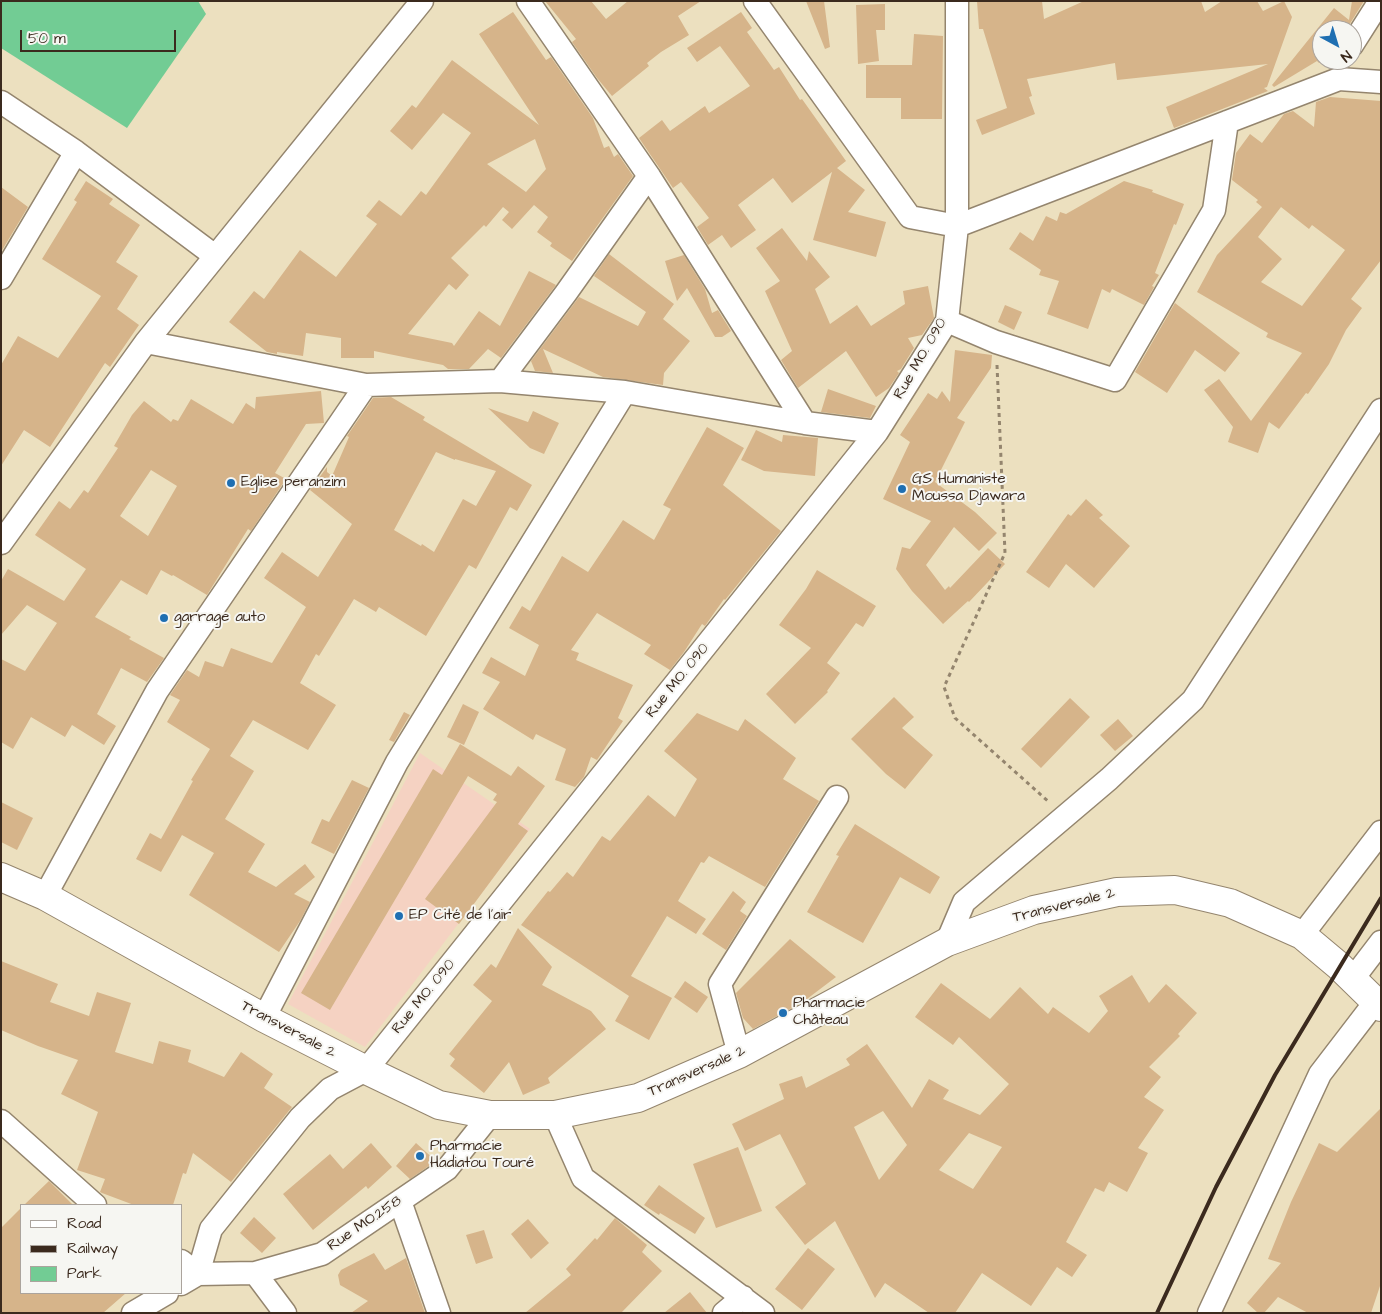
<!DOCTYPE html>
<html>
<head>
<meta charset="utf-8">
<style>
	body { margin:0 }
	#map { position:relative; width:1382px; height:1314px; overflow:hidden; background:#ece0bf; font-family:"Architects Daughter",sans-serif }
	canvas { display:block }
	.frame { position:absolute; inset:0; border:2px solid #3b2a1e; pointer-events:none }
	.legend { position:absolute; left:20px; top:1204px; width:162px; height:90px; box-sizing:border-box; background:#f6f6f2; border:1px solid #aba49d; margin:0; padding:6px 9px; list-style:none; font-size:15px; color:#3b2a1e }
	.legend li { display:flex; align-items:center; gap:10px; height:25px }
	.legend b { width:25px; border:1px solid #aba49d }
	.north { position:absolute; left:1312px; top:20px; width:50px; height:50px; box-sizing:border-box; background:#f6f6f2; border:1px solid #aba49d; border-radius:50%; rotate:141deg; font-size:14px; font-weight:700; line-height:20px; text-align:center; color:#3b2a1e }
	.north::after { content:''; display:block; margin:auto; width:18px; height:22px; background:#1f6fb2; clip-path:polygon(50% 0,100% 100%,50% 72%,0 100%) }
	.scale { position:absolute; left:20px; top:30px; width:156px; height:22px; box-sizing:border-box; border:2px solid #3b2a1e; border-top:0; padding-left:6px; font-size:15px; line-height:18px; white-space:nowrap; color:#3b2a1e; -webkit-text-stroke:4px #f6f6f2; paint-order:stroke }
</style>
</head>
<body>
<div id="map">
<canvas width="1382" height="1314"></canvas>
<div class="frame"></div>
<ul class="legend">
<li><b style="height:6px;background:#fff"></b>Road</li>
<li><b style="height:6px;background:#3b2a1e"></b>Railway</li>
<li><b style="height:14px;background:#72cc94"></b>Park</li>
</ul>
<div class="north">N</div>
<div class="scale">50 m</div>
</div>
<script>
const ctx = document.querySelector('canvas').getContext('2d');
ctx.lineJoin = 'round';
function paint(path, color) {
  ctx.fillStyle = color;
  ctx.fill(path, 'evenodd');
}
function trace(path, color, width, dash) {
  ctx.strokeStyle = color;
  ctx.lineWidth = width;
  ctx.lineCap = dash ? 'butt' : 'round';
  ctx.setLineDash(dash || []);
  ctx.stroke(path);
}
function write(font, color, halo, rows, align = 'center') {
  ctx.font = font + ' "Architects Daughter",sans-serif';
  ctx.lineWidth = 4;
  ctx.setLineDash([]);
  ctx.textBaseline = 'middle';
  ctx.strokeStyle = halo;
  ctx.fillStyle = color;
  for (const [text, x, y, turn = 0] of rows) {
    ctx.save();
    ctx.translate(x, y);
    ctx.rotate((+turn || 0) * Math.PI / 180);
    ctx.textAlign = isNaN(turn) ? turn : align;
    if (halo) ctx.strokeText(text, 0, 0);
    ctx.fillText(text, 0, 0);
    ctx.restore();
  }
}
paint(new Path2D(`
	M 420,753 L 530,829 L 365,1047 L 288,1004 Z`), '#f5d2c2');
paint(new Path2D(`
	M 1,1 L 198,1 L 206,14 L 127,128 L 1,48 Z`), '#72cc94');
paint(new Path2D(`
	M 545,1 L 591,1 L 606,19 L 628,1 L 701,1 L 678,16 L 689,35 L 661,52 L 647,63 L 649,66 L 612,96 L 597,78 L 572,42 L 576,39 Z
	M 806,1 L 824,1 L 830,47 L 825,49 Z
	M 977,1 L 1042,1 L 1044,19 L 1084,1 L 1201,1 L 1205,12 L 1222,1 L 1257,1 L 1263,11 L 1284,1 L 1292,17 L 1267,87 L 1264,88 L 1268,91 L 1174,128 L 1166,107 L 1268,64 L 1117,80 L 1115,63 L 1027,79 L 1032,96 L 1029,97 L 1035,114 L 982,135 L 976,120 L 1007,108 L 983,29 L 979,29 Z
	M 1352,1 L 1364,1 L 1346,30 L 1322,30 L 1322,60 L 1324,60 L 1319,63 L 1317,61 L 1274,87 L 1272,85 L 1334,8 L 1349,20 Z
	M 885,4 L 885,30 L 876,30 L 879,61 L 858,64 L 856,5 Z
	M 513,12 L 546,60 L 551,57 L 593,118 L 604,148 L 609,146 L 614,157 L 618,154 L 633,176 L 572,261 L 550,246 L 552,243 L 537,232 L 548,217 L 534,205 L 512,229 L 502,220 L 509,212 L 503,207 L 486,227 L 484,225 L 451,258 L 469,275 L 456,290 L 449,284 L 408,334 L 452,343 L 454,346 L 479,311 L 500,326 L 529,271 L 556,285 L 501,358 L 488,349 L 469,369 L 448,369 L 443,365 L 374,351 L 374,358 L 341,358 L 341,338 L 306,333 L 303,356 L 277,352 L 277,354 L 267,352 L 229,322 L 254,291 L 264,299 L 300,250 L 336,277 L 377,224 L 366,216 L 379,200 L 401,216 L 421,191 L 426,195 L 471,133 L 443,113 L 412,150 L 390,131 L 412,105 L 416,108 L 452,60 L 539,125 L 479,34 ZM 535,139 L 546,169 L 526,192 L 487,164 Z
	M 741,12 L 752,28 L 747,32 L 774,70 L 779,67 L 800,100 L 802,99 L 846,161 L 837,168 L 865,190 L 848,212 L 886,222 L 876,257 L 813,240 L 832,172 L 792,203 L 773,178 L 738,205 L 756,230 L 731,248 L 722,235 L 708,245 L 697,227 L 709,218 L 681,182 L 673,188 L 639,138 L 662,120 L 670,131 L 705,106 L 709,113 L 750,86 L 720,46 L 697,62 L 687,48 Z
	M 914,34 L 943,36 L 942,119 L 901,119 L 901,98 L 866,98 L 866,65 L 912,65 Z
	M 1330,97 L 1381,101 L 1381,260 L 1351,299 L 1362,308 L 1346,330 L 1329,364 L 1308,394 L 1306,393 L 1279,429 L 1269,422 L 1258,453 L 1228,442 L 1233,427 L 1204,390 L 1219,379 L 1251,421 L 1302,353 L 1266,337 L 1268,333 L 1197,292 L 1217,255 L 1262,207 L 1256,202 L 1258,200 L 1232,180 L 1236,153 L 1250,134 L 1262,143 L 1284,114 L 1293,111 L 1314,127 L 1316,102 ZM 1281,207 L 1309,229 L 1312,225 L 1345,250 L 1302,306 L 1261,282 L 1282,259 L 1258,237 Z
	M 86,181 L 113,199 L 109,204 L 140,225 L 116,262 L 138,276 L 117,309 L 139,325 L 110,367 L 105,363 L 50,447 L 24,430 L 1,466 L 1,365 L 18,336 L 58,358 L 101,296 L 42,259 L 77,202 L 74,200 Z
	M 1124,181 L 1153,190 L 1152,192 L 1184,204 L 1176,225 L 1174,224 L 1155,273 L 1159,275 L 1152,286 L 1154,287 L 1144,305 L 1112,289 L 1110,293 L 1102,289 L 1088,329 L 1047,314 L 1059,281 L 1039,275 L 1041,270 L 1009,249 L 1020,232 L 1033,241 L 1046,216 L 1057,221 L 1060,212 L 1066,214 Z
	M 1,187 L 28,207 L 1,252 Z
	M 782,228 L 807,261 L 809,251 L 830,277 L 815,289 L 830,324 L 857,305 L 871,326 L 905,304 L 903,291 L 928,286 L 934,318 L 922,335 L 908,338 L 914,348 L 901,369 L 897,371 L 899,373 L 889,388 L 876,397 L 846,351 L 798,388 L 781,360 L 792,351 L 765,291 L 780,281 L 756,248 Z
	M 609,254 L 674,304 L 663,319 L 690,341 L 664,373 L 663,385 L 603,377 L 543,349 L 553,373 L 535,371 L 531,361 L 579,297 L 638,326 L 646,312 L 594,276 Z
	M 684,255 L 705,289 L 712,313 L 718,310 L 731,331 L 722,337 L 715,337 L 687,288 L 677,301 L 665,261 Z
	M 1175,303 L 1240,353 L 1225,372 L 1195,350 L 1167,393 L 1135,372 Z
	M 1005,305 L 1022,312 L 1014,330 L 998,322 Z
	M 955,350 L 992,355 L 991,368 L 957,418 L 965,422 L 935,482 L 975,512 L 997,533 L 979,551 L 954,527 L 926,565 L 945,590 L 949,586 L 950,588 L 988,548 L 1005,564 L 969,602 L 968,601 L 943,624 L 912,591 L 896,569 L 902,547 L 910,549 L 931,521 L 883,499 L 910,442 L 900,435 L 928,393 L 937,399 L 942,391 L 950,402 Z
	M 828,389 L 876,406 L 870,418 L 821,412 Z
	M 321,391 L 324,423 L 306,424 L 275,473 L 286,479 L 251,531 L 248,529 L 207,595 L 173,575 L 172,576 L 161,570 L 147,595 L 121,580 L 95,617 L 131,637 L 129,639 L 164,658 L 147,682 L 121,668 L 97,714 L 116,726 L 104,745 L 72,725 L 65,737 L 31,717 L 13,749 L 1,742 L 1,659 L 25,671 L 57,623 L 27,605 L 1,635 L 1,581 L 8,569 L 64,601 L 86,569 L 35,535 L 59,501 L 70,509 L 84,490 L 88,493 L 118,448 L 114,446 L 132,415 L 144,401 L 171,422 L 173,419 L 178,421 L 191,399 L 233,424 L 246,403 L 255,409 L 256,397 ZM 151,470 L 177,486 L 148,536 L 120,516 Z
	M 391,397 L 425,417 L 423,420 L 532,485 L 517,511 L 510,507 L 476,569 L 469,565 L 426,636 L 379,607 L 376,612 L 354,599 L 319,656 L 316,654 L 300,683 L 336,705 L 308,750 L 253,720 L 230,756 L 254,771 L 225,819 L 265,844 L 248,872 L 276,887 L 305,864 L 315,877 L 294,894 L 310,902 L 300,921 L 279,952 L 189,895 L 214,853 L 182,835 L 161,872 L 136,859 L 150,833 L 161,839 L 193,781 L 191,780 L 210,749 L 167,722 L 180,700 L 170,695 L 187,670 L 199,677 L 205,661 L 223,667 L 231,648 L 272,663 L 306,607 L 264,578 L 282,552 L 318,577 L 352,524 L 310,490 L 327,467 L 327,472 L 332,476 L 349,437 L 347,436 L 373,398 ZM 436,452 L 455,460 L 455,459 L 496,471 L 476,506 L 463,499 L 434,552 L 422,544 L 421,546 L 394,530 Z
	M 488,408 L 528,422 L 533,411 L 559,423 L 544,454 L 530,448 Z
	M 707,427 L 744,448 L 723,485 L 781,531 L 725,600 L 724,599 L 705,626 L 702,624 L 684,652 L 670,670 L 644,654 L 651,645 L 597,613 L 571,650 L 579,653 L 576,660 L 633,685 L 618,718 L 623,721 L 597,760 L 591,757 L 584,777 L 575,787 L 555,780 L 566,749 L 536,734 L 533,740 L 483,709 L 500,682 L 482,673 L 491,657 L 525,676 L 539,645 L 509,628 L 522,606 L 530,611 L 562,556 L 588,572 L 623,520 L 654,540 L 671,509 L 663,505 Z
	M 756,430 L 782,442 L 783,435 L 818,438 L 815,476 L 764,471 L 741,460 Z
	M 1086,499 L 1103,515 L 1099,518 L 1130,546 L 1094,588 L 1066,564 L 1049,588 L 1026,572 L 1068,514 L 1071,516 Z
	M 817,570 L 876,606 L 863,627 L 856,623 L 827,663 L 840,673 L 827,691 L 828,692 L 795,724 L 766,694 L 811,648 L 779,625 L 806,589 Z
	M 894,697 L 914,717 L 902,728 L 933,755 L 905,789 L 886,774 L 851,739 Z
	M 1070,698 L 1090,717 L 1041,768 L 1021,749 Z
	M 463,704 L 479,712 L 464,745 L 447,737 Z
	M 404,712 L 410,715 L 394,742 L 389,740 Z
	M 697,713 L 738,731 L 745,719 L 796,758 L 783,779 L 819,801 L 765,887 L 709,856 L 704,863 L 701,862 L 678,901 L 706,919 L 696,934 L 667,916 L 631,976 L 672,998 L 649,1040 L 615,1021 L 629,996 L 521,925 L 548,891 L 550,892 L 567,872 L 573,877 L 602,836 L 610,841 L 648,795 L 675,817 L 697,779 L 664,751 Z
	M 1118,719 L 1133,736 L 1115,751 L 1100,735 Z
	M 460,744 L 511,776 L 518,766 L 545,786 L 518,824 L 528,831 L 459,924 L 425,899 L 497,802 L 493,800 L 497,794 L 468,776 L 330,1010 L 301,993 L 433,769 L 442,775 Z
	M 352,780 L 369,788 L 334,854 L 311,843 L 322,819 L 329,822 Z
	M 1,802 L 33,818 L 17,850 L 1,842 Z
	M 855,824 L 940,877 L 930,894 L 900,877 L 863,943 L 807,912 L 839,856 L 836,855 Z
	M 733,891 L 746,902 L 740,911 L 747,916 L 726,950 L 702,934 Z
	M 518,928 L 552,967 L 542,985 L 591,1011 L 606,1029 L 548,1078 L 550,1083 L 523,1095 L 509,1062 L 484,1093 L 450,1066 L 455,1059 L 449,1054 L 492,1001 L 473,985 L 491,964 L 496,968 Z
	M 790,939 L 836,977 L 803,1002 L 753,1029 L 743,1018 L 736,993 Z
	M 1,961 L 58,984 L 50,1002 L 89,1016 L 97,992 L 131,1003 L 115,1052 L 153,1064 L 159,1041 L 191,1050 L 188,1062 L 224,1077 L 241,1052 L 273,1074 L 264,1088 L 292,1107 L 231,1182 L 193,1153 L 186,1174 L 183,1173 L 173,1205 L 134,1205 L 102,1193 L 100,1192 L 105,1179 L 77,1170 L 98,1112 L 61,1094 L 78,1060 L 38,1046 L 1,1030 Z
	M 1132,975 L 1149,1003 L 1166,984 L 1197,1013 L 1178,1034 L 1180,1036 L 1149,1067 L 1161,1077 L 1144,1097 L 1164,1110 L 1138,1148 L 1148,1153 L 1127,1192 L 1109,1182 L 1104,1192 L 1095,1188 L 1066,1242 L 1087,1255 L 1072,1277 L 1057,1267 L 1031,1306 L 982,1273 L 955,1313 L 929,1313 L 885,1283 L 875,1298 L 835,1221 L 805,1245 L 775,1207 L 806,1184 L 780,1134 L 745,1151 L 732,1124 L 784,1099 L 779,1084 L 802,1076 L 806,1088 L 850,1065 L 846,1059 L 867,1044 L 912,1108 L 929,1079 L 949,1090 L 943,1099 L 980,1115 L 1009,1084 L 959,1037 L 953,1045 L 915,1017 L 941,983 L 990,1019 L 1020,987 L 1048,1014 L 1053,1007 L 1089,1033 L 1108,1011 L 1099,996 ZM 883,1111 L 907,1145 L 879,1180 L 854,1127 ZM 969,1133 L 1002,1147 L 973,1189 L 939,1170 Z
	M 685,981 L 708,997 L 697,1013 L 674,997 Z
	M 1381,1108 L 1381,1283 L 1371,1313 L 1308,1313 L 1278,1297 L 1264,1313 L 1258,1313 L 1247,1303 L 1281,1263 L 1268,1259 L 1291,1202 L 1319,1143 L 1337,1152 Z
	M 371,1143 L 392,1167 L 368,1189 L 366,1186 L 313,1230 L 283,1194 L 330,1154 L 343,1169 Z
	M 416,1143 L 436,1161 L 410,1179 L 396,1166 Z
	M 738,1147 L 762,1211 L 716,1228 L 693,1164 Z
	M 49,1181 L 73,1205 L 24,1205 Z
	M 659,1185 L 705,1218 L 695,1234 L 660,1213 L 659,1215 L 644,1205 Z
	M 21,1208 L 21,1293 L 126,1293 L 103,1313 L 1,1313 L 1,1228 Z
	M 254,1217 L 276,1238 L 262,1253 L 240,1233 Z
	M 615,1218 L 647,1245 L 642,1252 L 662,1271 L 621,1313 L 525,1313 L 571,1275 L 566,1269 L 595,1238 L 597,1240 Z
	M 528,1219 L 549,1243 L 531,1259 L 511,1234 Z
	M 484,1230 L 493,1258 L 476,1264 L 466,1235 Z
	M 808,1248 L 835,1269 L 802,1310 L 775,1289 Z
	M 374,1253 L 385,1270 L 406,1258 L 425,1313 L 351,1313 L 368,1301 L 340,1285 L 338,1275 L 341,1270 Z
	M 690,1292 L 707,1313 L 664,1313 Z`), '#d6b48a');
const minor = new Path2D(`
	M 528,1 L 649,176 L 805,423
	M 755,1 L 910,217 L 957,226 L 1339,79 L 1381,82
	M 1352,45 L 1380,1
	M 1,102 L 76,152 L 1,278
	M 76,152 L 215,256
	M 947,321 L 996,342 L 1115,380 L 1214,210 L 1227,122
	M 146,342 L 366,385 L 500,381 L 625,392 L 805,423 L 877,432
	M 500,381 L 566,293 L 649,176
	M 1,543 L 146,342 L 422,1
	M 45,896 L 157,691 L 366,385
	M 1302,935 L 1381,832
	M 947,942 L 964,902 L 1109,779 L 1193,700 L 1381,410
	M 1352,980 L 1381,942
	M 264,1018 L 397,762 L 625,392
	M 739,1054 L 720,984 L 837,797
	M 555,1115 L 583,1178 L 763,1313
	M 1,1121 L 95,1205
	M 400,1201 L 439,1313
	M 181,1261 L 198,1274 L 211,1229 L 300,1118 L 330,1089 L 366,1070 L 877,432 L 947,321 L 957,226 L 957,1
	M 255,1273 L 285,1313
	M 181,1284 L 198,1274 L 255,1273 L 322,1254 L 447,1169 L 490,1115
	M 133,1313 L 167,1293
	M 724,1313 L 743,1297
	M 1209,1313 L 1320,1074 L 1376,1001`);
const major = new Path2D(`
	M 1,877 L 45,896 L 264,1018 L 366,1070 L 439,1105 L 490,1115 L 555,1115 L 638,1098 L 739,1054 L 947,942 L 1034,910 L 1117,892 L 1175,890 L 1230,903 L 1302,935 L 1339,966 L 1381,1007`);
trace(minor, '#94856e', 25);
trace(major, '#94856e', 30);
trace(new Path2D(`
	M 997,365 L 1005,553 L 944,687 L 955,718 L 1050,803`), '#94856e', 3, [4, 4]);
trace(minor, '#fff', 22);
trace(major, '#fff', 28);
trace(new Path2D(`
	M 1157,1313 L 1216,1187 L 1275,1075 L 1381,898`), '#3b2a1e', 4);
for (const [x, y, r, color] of [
	[231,483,5,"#1f6fb2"],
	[902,489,5,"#1f6fb2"],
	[164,618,5,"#1f6fb2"],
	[399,916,5,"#1f6fb2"],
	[783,1013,5,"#1f6fb2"],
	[420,1156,5,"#1f6fb2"]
]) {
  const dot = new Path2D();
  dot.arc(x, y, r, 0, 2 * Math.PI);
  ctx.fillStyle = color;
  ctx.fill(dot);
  trace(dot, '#f6f6f2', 2);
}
write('15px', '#3b2a1e', '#f6f6f2', [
	["Rue MO. 090",921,359,-60],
	["Rue MO. 090",678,681,-51],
	["Transversale 2",1064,906,-14],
	["Rue MO. 090",424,997,-51],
	["Transversale 2",288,1030,28],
	["Transversale 2",697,1072,-24],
	["Rue MO.258",365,1224,-34]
]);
write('15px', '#3b2a1e', '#f6f6f2', [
	["GS Humaniste",912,480],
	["Moussa Djawara",912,497],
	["Eglise peranzim",241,483],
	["garrage auto",174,618],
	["EP Cité de l'air",409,916],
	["Pharmacie",793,1004],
	["Château",793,1021],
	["Pharmacie",430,1147],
	["Hadiatou Touré",430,1164]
], 'left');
</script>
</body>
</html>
